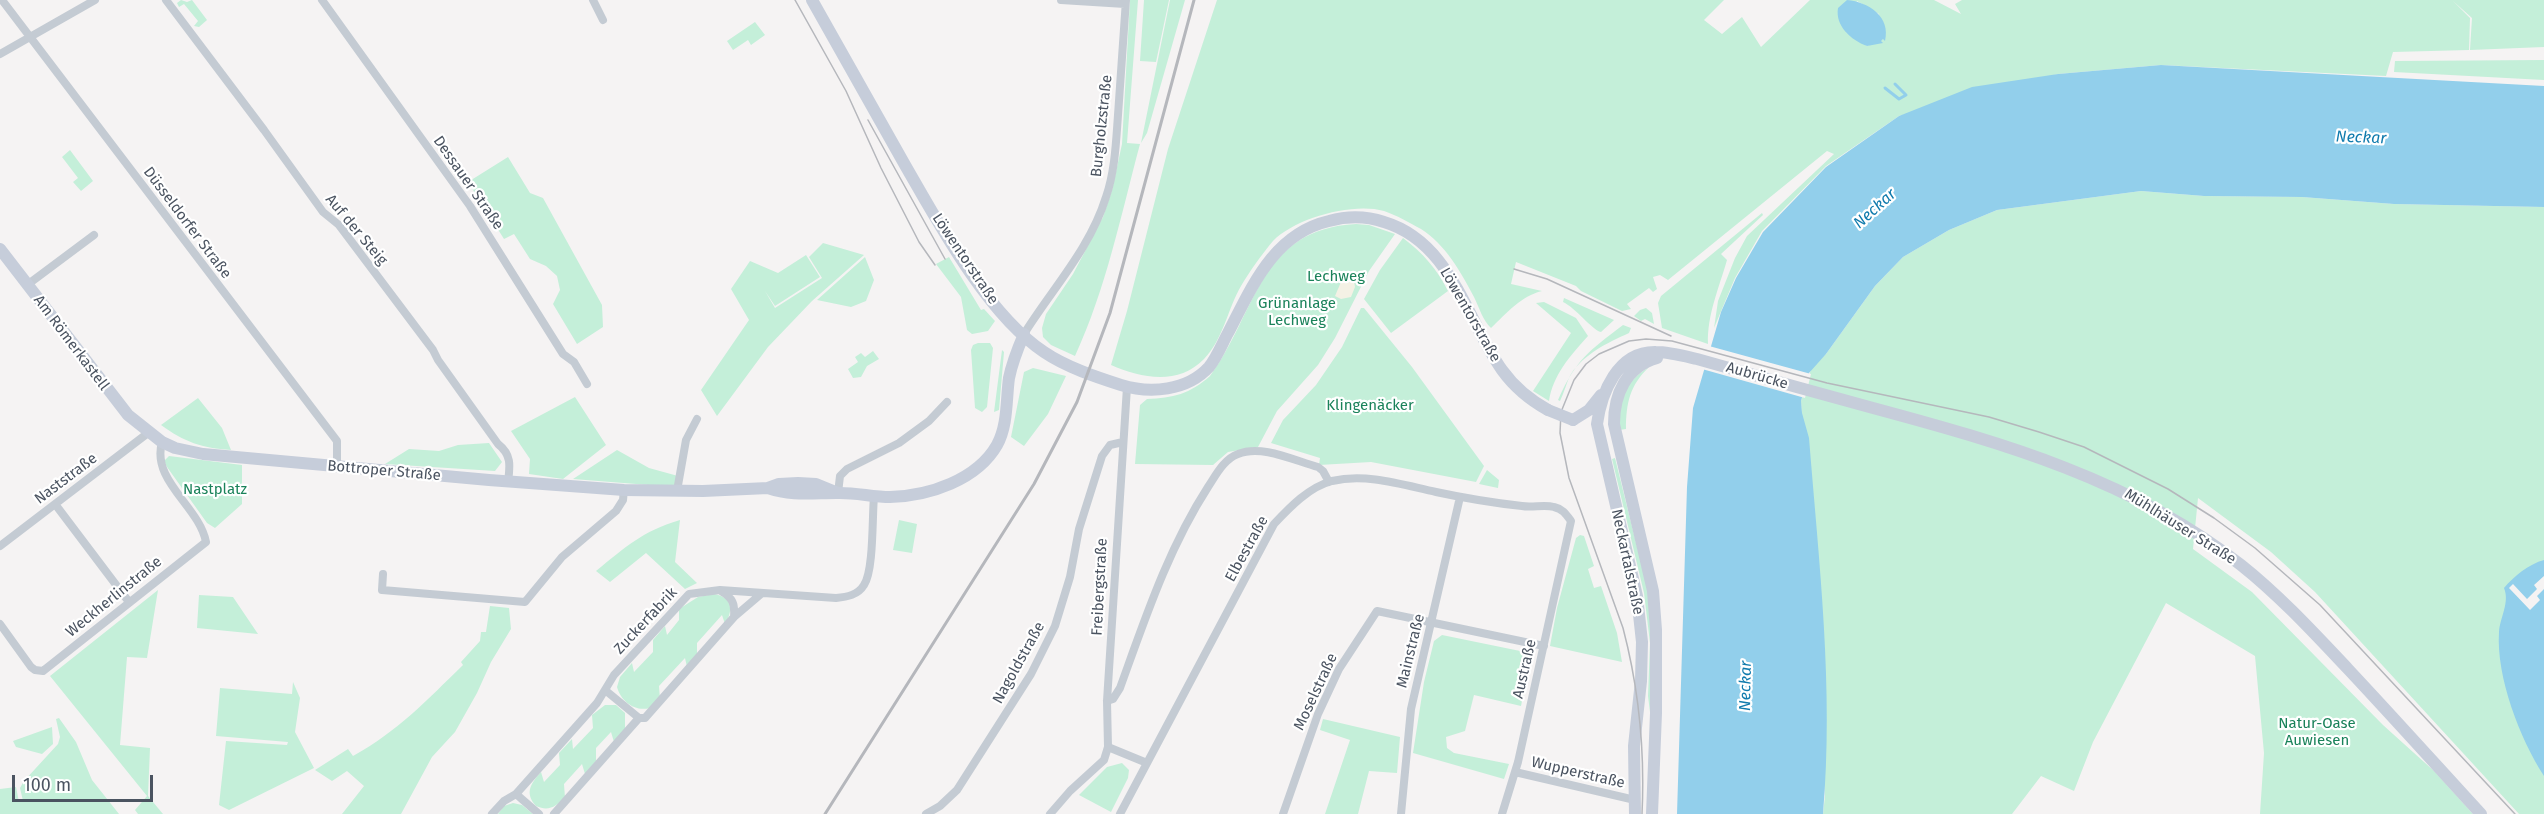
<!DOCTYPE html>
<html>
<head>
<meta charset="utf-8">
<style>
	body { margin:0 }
	#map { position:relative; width:2544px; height:814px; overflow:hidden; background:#f5f3f3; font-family:"Fira Sans",sans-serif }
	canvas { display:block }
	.scale { position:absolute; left:12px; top:775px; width:141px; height:27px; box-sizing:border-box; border:3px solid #4a5360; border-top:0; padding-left:8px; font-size:18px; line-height:21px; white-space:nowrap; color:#4a5360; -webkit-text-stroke:4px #fff; paint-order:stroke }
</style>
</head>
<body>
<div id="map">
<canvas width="2544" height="814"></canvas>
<div class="scale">100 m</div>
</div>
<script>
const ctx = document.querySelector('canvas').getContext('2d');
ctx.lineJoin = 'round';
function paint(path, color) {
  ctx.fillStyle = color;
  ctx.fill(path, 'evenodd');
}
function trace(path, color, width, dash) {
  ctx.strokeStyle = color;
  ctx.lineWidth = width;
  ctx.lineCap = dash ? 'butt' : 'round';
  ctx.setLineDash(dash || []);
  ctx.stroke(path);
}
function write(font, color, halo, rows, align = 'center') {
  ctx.font = font + ' "Fira Sans",sans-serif';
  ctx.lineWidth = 4.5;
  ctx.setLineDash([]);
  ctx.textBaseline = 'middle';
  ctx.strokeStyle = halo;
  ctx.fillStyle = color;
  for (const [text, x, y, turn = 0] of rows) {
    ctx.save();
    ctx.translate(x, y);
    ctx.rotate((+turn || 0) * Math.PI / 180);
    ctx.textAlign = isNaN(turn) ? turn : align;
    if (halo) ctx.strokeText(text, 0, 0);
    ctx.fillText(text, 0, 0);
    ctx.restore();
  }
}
paint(new Path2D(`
	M 181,0 L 187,2 L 192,0 L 207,20 L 199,27 L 194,26 L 198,21 L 184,4 L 179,7 L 177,3 Z
	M 1130,0 L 1138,0 L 1127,143 L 1140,144 C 1121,215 1106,289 1075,356 L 1051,345 L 1043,337 L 1042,328 L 1046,314 L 1073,274 L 1103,217 L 1112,190 L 1122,144 Z
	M 1144,0 L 1169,0 L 1156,62 L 1140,61 Z
	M 1170,0 L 1185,0 L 1147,133 L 1141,143 Z
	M 1217,0 L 1724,0 L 1704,20 L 1722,34 L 1742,17 L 1761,47 L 1810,0 L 1934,0 L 1961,14 L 1955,4 L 1962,0 L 2544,0 L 2544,47 L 2470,50 L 2472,18 L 2453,1 L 2470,18 L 2469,50 L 2393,52 L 2386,76 L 2161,65 L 2058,74 L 1899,116 L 1826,166 L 1762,231 L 1735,278 L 1714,328 L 1718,301 L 1735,258 L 1747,236 L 1834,154 L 1827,151 L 1668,280 L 1660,275 L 1653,277 L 1657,289 L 1653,292 L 1649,288 L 1627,304 L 1631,309 L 1622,311 L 1581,291 L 1576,286 L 1516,262 L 1511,284 L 1542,291 C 1521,296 1507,313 1491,328 C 1483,321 1479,307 1474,297 C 1461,272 1445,244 1421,229 C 1410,223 1396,215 1384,211 C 1353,202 1295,218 1273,241 C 1262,254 1250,271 1241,286 C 1228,308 1223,340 1204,359 C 1178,386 1141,378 1111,365 L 1127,311 L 1168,149 ZM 1857,1 L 1879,14 L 1883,39 L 1867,46 L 1846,32 Z
	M 755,22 L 765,35 L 751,45 L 748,40 L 733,50 L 727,41 Z
	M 2544,60 L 2544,80 L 2394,72 L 2395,61 Z
	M 70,150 L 93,181 L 81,191 L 73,182 L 78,178 L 62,157 Z
	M 508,157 L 530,193 L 543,198 L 602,305 L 603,327 L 577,344 L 553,304 L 560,290 L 557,276 L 546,266 L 530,259 L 514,234 L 504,239 L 468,182 Z
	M 2141,191 L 2204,196 L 2302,197 L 2394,204 L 2544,207 L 2544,814 L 2519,814 L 2315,592 L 2271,552 L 2198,498 L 2193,549 L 2252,592 L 2383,725 L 2434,771 L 2473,814 L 2260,814 L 2264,753 L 2255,656 L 2166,603 L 2093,742 L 2074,791 L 2041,776 L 2012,814 L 1823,814 L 1825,796 L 1801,401 L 1812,366 L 1826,354 L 1875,286 L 1903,257 L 1949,230 L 1997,210 Z
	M 1762,213 L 1763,215 L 1721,254 L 1727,260 C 1719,288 1707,315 1708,344 L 1662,328 L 1658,303 L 1661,296 Z
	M 1356,224 L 1369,225 L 1395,234 L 1369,271 L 1335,338 L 1318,365 L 1277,411 L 1258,447 L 1228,452 L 1213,465 L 1135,464 L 1140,405 L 1147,399 C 1173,398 1190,394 1210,376 C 1257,313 1258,229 1356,224 Z
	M 1403,238 C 1423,253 1437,269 1448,291 L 1391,333 L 1364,299 L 1380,270 Z
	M 823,243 L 864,255 L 812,301 L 768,347 L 717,416 L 701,390 L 749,320 L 731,289 L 750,261 L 778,273 L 806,255 L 820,277 L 775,306 L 765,291 L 775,308 L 822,278 L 809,257 Z
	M 865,257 L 874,280 L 866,301 L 851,307 L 817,300 Z
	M 949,257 L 981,310 L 984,309 L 995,321 L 988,331 L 972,334 L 967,330 L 961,297 L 936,264 Z
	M 1564,298 L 1614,320 L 1601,332 C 1592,330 1576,308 1563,302 Z
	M 1544,302 L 1576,318 L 1588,336 C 1570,356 1553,375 1549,401 L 1533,391 L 1571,333 L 1536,303 Z
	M 1361,308 L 1364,308 L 1412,367 L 1484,466 L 1476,482 L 1371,462 L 1319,465 L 1320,458 L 1271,443 L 1283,420 L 1316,385 L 1342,347 Z
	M 1646,308 L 1652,313 L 1654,324 L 1645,319 L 1641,321 L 1634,316 L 1640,310 Z
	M 1623,325 L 1631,328 L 1629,333 C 1607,343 1584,354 1571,374 C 1567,381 1564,393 1560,401 L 1558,400 C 1577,358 1588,352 1623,325 Z
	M 978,343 L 990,343 L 993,348 L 987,407 L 982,412 L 975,408 L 971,350 L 973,345 Z
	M 1002,350 L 1004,352 L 999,410 L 994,412 Z
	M 873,351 L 879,359 L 867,366 L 861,377 L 853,378 L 848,369 L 858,362 L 855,357 L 861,353 L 865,357 Z
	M 1649,367 C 1630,385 1626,403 1626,429 L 1619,430 C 1620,399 1622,384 1649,367 Z
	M 1033,368 L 1066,376 L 1048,414 L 1024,446 L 1011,437 L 1024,372 Z
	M 575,397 L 606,445 L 563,479 L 529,474 L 530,459 L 511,431 Z
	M 198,398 L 222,428 L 231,450 C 202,448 184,442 161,425 Z
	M 489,443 L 502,462 L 495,471 L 385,464 L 409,449 L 439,451 L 458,445 Z
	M 617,450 L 649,468 L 678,476 L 674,487 L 573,479 Z
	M 169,456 L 242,465 L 242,504 L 215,528 L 207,523 L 167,467 L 164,461 Z
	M 1615,458 L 1648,591 L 1653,642 L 1651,720 L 1648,696 L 1650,643 L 1644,593 L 1612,459 Z
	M 1487,470 L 1499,480 L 1498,488 L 1479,484 Z
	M 680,520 L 675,562 L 697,583 L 685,589 L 646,553 L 610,582 L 596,571 C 627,546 641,532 680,520 Z
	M 899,520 L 917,524 L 912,553 L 893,550 Z
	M 1580,535 L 1584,536 L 1594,566 L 1588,569 L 1594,588 L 1601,586 L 1617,633 L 1622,662 L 1550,646 L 1557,608 L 1576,538 Z
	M 158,590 L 147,658 L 127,657 L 120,745 L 150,748 L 148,796 L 163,814 L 138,814 L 135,810 L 147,796 L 50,676 Z
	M 714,594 C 732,597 734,610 725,624 L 722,615 L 697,643 L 697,656 L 687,667 L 685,658 L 659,686 L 660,699 L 650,708 C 634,712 621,701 617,687 L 620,677 L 632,663 L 634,672 L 653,652 L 653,640 L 665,626 L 667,635 L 679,620 L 679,609 L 698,597 Z
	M 199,595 L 233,597 L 258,634 L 197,628 Z
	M 490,606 L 509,608 L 511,629 L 491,662 L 477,693 L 455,732 L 432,757 L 401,814 L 342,814 L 364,786 L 347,771 L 332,781 L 315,770 L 348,749 L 353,756 C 398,731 426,701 463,665 L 461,662 L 480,641 L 481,632 L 486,632 Z
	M 1442,635 L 1525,652 L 1530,661 L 1521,706 L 1474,695 L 1465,731 L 1446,737 L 1447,748 L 1454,753 L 1509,764 L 1504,779 L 1413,753 L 1424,682 L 1434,641 Z
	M 293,682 L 300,698 L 295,732 L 314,768 L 229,810 L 219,805 L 226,741 L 287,745 L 288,742 L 216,736 L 220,688 L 292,694 Z
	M 605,705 L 616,705 L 625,713 L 625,729 L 614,742 L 611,732 L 596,748 L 596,761 L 585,774 L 582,764 L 564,784 L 565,798 C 556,806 549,812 536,806 C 524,793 531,783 541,772 L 544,782 L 560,765 L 559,753 L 572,739 L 573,749 L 593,728 L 592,715 Z
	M 59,718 L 76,742 L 92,780 L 119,814 L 0,814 L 0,789 L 16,787 L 19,802 L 23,801 L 20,788 L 24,781 L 58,744 L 60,737 L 56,719 Z
	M 1323,719 L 1400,737 L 1397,773 L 1369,771 L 1358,814 L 1325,814 L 1350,740 L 1320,730 Z
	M 52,727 L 53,744 L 42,754 L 16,747 L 13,741 Z
	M 1122,763 L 1129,770 L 1128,778 L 1111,812 L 1079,795 L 1107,767 Z
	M 513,803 L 522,805 L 533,814 L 498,814 L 504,806 Z`), '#c4efd9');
paint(new Path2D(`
	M 1344,275 L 1353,275 L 1355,287 L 1351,297 L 1341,299 L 1335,296 Z`), '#f4f1e5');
paint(new Path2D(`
	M 1847,0 C 1869,2 1891,17 1885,41 L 1883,39 L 1881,41 L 1883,43 L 1867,46 C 1851,40 1835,26 1838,8 Z
	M 2161,65 L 2544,86 L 2544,207 L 2394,204 L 2302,197 L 2204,196 L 2141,191 L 1997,210 L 1949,230 L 1903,257 L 1875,286 L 1826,354 L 1809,373 L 1801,401 L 1802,413 L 1809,438 C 1819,563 1834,689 1823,814 L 1677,814 L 1687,487 L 1693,408 L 1721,312 L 1736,278 L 1763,232 L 1826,167 L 1899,116 L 1972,87 L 2058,74 Z
	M 2544,560 L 2544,776 C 2520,739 2496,677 2499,632 C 2500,617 2510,603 2504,588 C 2514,576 2529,564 2544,560 Z`), '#92cfeb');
paint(new Path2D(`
	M 1709,346 L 1811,374 L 1805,398 L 1702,369 Z
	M 2544,576 L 2544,589 L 2537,596 L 2540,600 L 2530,610 L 2509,588 L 2513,584 L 2527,599 L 2537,589 L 2534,585 Z`), '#f5f3f3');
trace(new Path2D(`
	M 1885,88 L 1899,99 L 1906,95 L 1895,84`), '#92cfeb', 3);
trace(new Path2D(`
	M 2,0 L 337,441 L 337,467
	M 166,0 L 264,130 L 323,212 L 339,225 L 433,350 L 438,360 L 498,444 C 512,455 510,466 508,482
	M 322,0 L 470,206 L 563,354 L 574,362 L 587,384
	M 593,0 L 603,20
	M 1061,0 L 1125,4
	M 0,54 L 95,0
	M 27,285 L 94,235
	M 1024,334 C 1052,289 1090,249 1106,197 C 1115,171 1116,142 1118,115 C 1121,77 1123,38 1126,0
	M 677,491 L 686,440 L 697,419
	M 838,493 L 840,476 L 847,469 L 899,443 L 929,421 L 947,402
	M 55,504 L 129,602
	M 0,546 L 148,433
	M 383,574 L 382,590 L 525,602 L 562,557 L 616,511 L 623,500 L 624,490
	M 721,591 C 733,598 735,604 734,617
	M 0,624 L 31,667 L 35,670 L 43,671 L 206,542 C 199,506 151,481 162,442
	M 605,690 L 639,718
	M 1107,701 L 1113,699 L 1120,688 C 1145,619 1168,549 1208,487 C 1216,475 1224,459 1238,454 C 1262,444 1295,461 1318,467 L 1323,471 L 1329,482
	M 1108,747 L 1147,763
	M 1515,772 L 1635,800
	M 516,794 L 539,814
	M 492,814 L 504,801 L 516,794 L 597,703 L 614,675 L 689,594 L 720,590 L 836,598 C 847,597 858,595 864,585 C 874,570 872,516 874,497
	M 554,814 L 639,718 L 645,718 L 734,617 L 761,594
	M 926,814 L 940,806 L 957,790 L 1031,674 L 1055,626 L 1070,577 L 1079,529 L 1102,456 L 1110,445 L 1123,442
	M 1050,814 L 1070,791 L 1104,760 L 1108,747 L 1107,701 L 1127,387
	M 1120,814 L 1274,524 C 1290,507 1309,487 1332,481 C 1367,473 1403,485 1436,492 C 1464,498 1494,503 1522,506 C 1533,508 1544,504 1554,507 C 1563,509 1566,514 1571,521 L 1518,762 L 1502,814
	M 1283,814 L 1318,714 L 1339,669 L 1377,611 L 1544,646
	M 1401,814 L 1411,709 L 1460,497`), '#c4cbd3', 8);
trace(new Path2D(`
	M 812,0 C 843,55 874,110 905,165 C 939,224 987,314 1044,352 C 1066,367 1096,377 1121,385 C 1150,394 1187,391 1209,367 C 1217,357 1222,344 1228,333 C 1252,287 1273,234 1329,221 C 1347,216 1366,216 1384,222 C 1451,242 1466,319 1502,370 C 1515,388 1530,400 1548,410
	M 0,249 L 128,415 L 162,442 L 175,448 L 203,454 L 489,480 L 624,490 L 703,491 L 768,488 L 779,484 L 798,483 L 816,484 L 838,493
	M 1573,420 L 1589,410 L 1601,395
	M 768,488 C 791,496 812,493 836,493 C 854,492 872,497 890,497 C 929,496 977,480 997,445 C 1008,425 1006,400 1009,378 C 1012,363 1018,348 1024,334
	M 1635,814 L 1634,746 L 1641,681 L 1642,642 L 1637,596 L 1597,424 C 1601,394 1617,351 1656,352 C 1669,352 1684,356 1697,359 C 1756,376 1814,392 1873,408 C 2003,443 2133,480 2241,565 C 2280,596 2314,633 2348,669 C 2393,717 2437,766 2481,814
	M 1652,814 L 1656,713 L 1656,630 L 1653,591 L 1614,424 C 1614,394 1626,367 1657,358`), '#c6cdda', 12);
trace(new Path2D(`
	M 795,0 L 846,91 L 881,168 L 919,242 L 935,265
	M 868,120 L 945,259
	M 1514,269 L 1547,279 L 1671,336
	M 1642,814 C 1645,751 1639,689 1623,628 L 1569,478 L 1560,433 L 1561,412 L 1574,380 L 1586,364 L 1599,354 L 1629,341 L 1646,339 L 1672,341 L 1827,383 L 1989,417 L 2039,432 L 2084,447 L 2168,489 L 2214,518 L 2255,548 L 2320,605 L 2515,814`), '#b5b7bc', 1.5);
trace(new Path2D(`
	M 825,814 L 1034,484 L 1077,402 L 1110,313 L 1194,0`), '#b5b7bc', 3);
trace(new Path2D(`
	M 1548,410 L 1573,420`), '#c6cdda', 12);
write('15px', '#4a5360', '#fff', [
	["Burgholzstraße",1102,126,-84],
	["Dessauer Straße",468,183,55],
	["Düsseldorfer Straße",187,223,53],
	["Auf der Steig",356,230,50],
	["Löwentorstraße",965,259,56],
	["Löwentorstraße",1470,315,60],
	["Am Römerkastell",71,343,53],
	["Aubrücke",1757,376,16],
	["Bottroper Straße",384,471,5],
	["Naststraße",66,479,-37],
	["Mühlhäuser Straße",2180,527,32],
	["Elbestraße",1247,549,-61],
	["Neckartalstraße",1627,562,78],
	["Freibergstraße",1100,587,-87],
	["Weckherlinstraße",114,597,-39],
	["Zuckerfabrik",646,621,-47],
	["Mainstraße",1411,651,-76],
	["Nagoldstraße",1019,663,-61],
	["Austraße",1525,669,-77],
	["Moselstraße",1316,692,-65],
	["Wupperstraße",1578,773,13]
]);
write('15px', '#1a825a', '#fff', [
	["Lechweg",1336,277],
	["Grünanlage",1297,304],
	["Lechweg",1297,321],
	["Klingenäcker",1370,406],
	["Nastplatz",215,490],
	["Natur-Oase",2317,724],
	["Auwiesen",2317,741]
]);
write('italic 16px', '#107bad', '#fff', [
	["Neckar",2361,138,2],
	["Neckar",1875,209,-42],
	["Neckar",1746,686,-89]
]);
</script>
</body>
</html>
